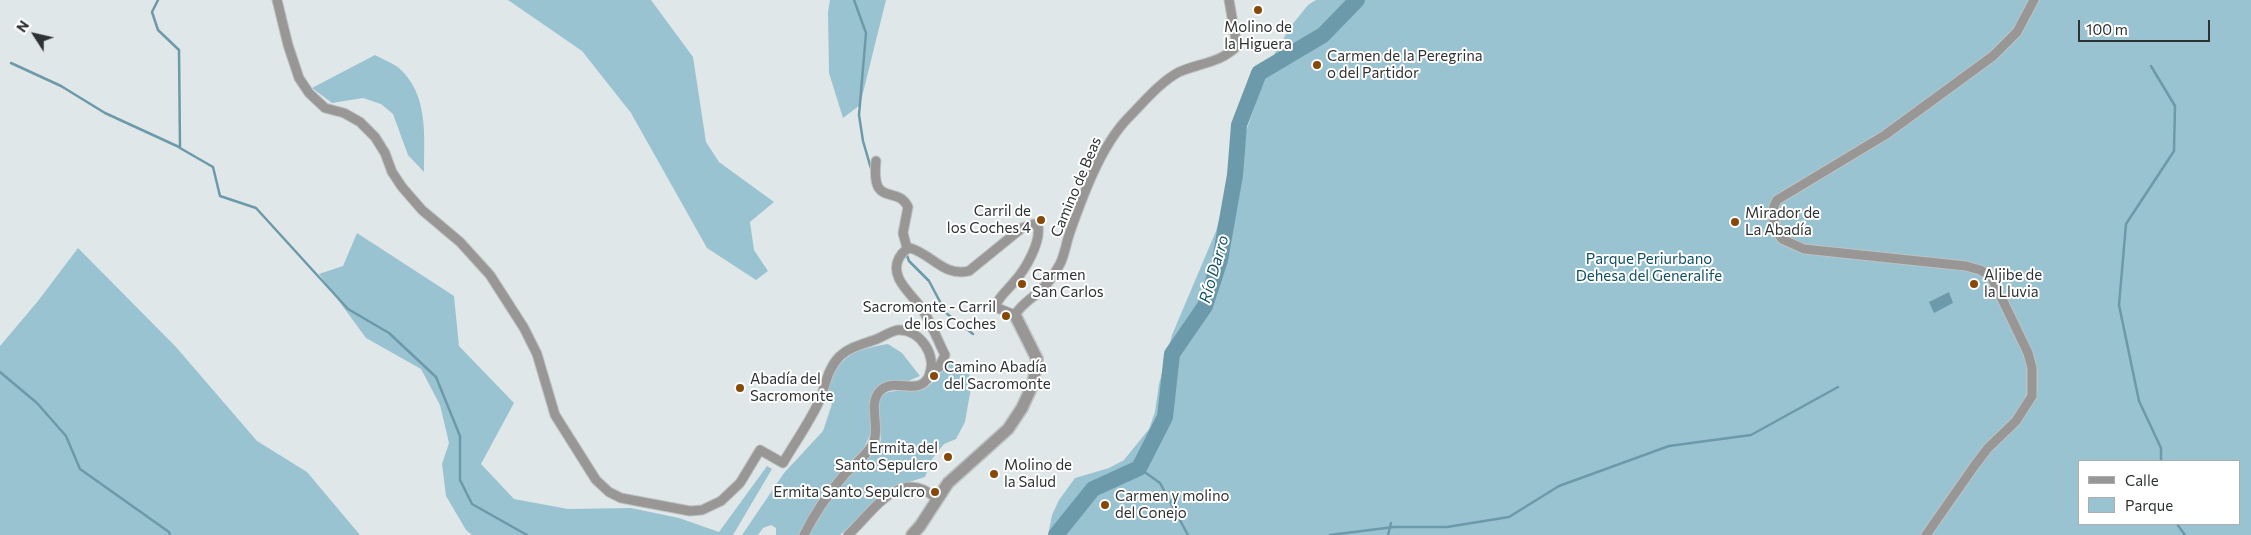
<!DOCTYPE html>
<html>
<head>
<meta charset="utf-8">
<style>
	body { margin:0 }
	#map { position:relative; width:2251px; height:535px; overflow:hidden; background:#e0e7e9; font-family:Commissioner,sans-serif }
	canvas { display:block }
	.legend { position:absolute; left:2078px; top:460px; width:162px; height:65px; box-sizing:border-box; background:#fff; border:1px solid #acadad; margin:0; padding:6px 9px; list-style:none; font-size:15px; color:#2f3233 }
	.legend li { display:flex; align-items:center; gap:10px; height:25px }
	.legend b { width:25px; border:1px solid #acadad }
	.north { position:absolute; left:10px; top:10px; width:50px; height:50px; -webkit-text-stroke:4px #fff; paint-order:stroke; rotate:305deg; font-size:14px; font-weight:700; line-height:20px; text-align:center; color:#2f3233 }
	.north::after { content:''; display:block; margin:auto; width:18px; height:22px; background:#2f3233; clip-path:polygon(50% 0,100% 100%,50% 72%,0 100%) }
	.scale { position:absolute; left:2078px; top:20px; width:132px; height:22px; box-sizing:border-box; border:2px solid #2f3233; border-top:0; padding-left:6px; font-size:15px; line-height:18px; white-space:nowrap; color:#2f3233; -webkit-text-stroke:4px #fff; paint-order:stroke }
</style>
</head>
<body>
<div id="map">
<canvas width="2251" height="535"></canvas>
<ul class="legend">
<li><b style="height:6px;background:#999795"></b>Calle</li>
<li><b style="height:14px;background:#9ac3d2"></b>Parque</li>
</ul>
<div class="north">N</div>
<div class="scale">100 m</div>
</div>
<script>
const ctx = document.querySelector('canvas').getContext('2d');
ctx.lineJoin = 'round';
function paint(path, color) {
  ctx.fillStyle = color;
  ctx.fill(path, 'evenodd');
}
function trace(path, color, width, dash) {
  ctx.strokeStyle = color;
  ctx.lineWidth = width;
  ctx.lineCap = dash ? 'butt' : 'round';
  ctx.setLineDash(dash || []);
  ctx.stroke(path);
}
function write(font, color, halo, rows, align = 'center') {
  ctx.font = font + ' Commissioner,sans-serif';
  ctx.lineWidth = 4;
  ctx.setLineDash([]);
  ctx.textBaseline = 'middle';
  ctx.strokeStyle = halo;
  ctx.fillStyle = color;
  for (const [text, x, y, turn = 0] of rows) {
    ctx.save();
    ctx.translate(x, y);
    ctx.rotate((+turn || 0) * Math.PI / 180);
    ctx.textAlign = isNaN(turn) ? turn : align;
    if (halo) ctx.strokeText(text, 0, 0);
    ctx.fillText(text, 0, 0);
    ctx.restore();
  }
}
paint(new Path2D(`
	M 508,0 L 651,0 L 693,57 L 706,142 L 719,162 L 774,202 L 750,222 L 754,250 L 768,271 L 756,280 L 707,248 L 631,113 L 582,51 Z
	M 830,0 L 886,0 L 860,105 L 843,118 L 829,73 L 828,12 Z
	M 1316,0 L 2251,0 L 2251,535 L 1048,535 L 1052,515 L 1059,500 L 1075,478 L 1109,468 L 1124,460 L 1149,429 L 1155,412 L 1159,384 L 1172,335 L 1216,231 L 1231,175 L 1264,79 L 1275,53 L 1291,26 L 1308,5 ZM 2080,461 L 2240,461 L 2240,524 L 2080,524 Z
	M 375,55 C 382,59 393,63 399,68 C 429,95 424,136 424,172 L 408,155 L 393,114 L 381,104 L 363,98 L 332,103 L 312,88 Z
	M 357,233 L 454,296 L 459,346 L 514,403 L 481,464 L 514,499 L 568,509 L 631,508 L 679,518 L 719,532 L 767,466 L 772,469 L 733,535 L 472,535 L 466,530 L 446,496 L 442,464 L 449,443 L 440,405 L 421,369 L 366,338 L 319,274 L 343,266 Z
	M 78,248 L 176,347 L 257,441 L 307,472 L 360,535 L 0,535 L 0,346 L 38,301 Z
	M 888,344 L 902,353 L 920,376 L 906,382 L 889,382 L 879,385 L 872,394 L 870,406 L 870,435 L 861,454 L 809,518 L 799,535 L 776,535 L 776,528 L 771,525 L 763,528 L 758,535 L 742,535 L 784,473 L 823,431 L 832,404 L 824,398 C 838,358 846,351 888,344 Z
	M 950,361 L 967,368 L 972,382 L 965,422 L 956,439 L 944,444 L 932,459 L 925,477 L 890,488 L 840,535 L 810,535 C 819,512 839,487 856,469 C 862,463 873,456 878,448 C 888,432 869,412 881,397 C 890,386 911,395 924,389 C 934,384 943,369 950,361 Z`), '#9ac3d2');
paint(new Path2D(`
	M 1949,292 L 1953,303 L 1934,313 L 1929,302 Z`), '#6c9aaa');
trace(new Path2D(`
	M 158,0 L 152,12 L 158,30 L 179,50 L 180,148 L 213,167 L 220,196 L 256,208 L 348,309 L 389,333 L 436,377 L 460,436 L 460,480 L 472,504 L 527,535
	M 854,0 L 866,33 L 859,115 L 863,141 L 872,172
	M 11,63 L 61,86 L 105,113 L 179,147
	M 2151,66 L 2175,106 L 2174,151 L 2126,224 L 2119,305 L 2139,401 L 2161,448 L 2161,461
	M 906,253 L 909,261 L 929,281 L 946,313 L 973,334
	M 0,372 L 37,403 L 66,436 L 80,469 L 169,532 L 170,535
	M 1139,468 L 1160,483 L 1188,535
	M 2177,524 L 2185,535
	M 1330,535 L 1394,527 L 1447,527 L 1509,517 L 1559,486 L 1669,446 L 1751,435 L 1838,387
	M 1388,535 L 1391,523`), '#6c9aaa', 2.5);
trace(new Path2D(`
	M 1056,535 L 1093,489 L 1139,468 L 1165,417 L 1172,354 L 1205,306 L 1220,260 L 1235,175 L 1239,125 L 1259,73 L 1323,35 L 1357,0`), '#6c9aaa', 16);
const minor = new Path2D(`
	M 277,0 L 288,45 L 299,78 L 309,93 L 325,108 L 344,113 L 360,122 L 375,137 L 385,153 L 392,172 L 402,187 L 422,210 L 460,242 L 490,275 L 524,328 L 537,354 L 555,415 L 596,480 L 609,492 L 621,498 L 690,511 L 702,510 L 721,501 L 740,483 L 760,450 L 783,463 C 794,444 813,417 821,397 C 826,383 828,368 840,356 C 851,346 864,344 877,339 C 884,336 891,331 898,330 C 920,329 938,356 929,376 C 919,397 895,377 881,390 C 867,403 880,425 874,441 C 869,454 853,465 844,475 C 829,493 814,514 804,535
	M 876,161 C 871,209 897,184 908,207 L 903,233 L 907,248
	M 930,372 L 939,367 L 945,355 C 938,341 932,325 924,312 C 915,296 888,279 899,258 C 902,253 905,249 910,248 C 932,254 943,277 969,271 L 1022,228 L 1034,224 L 1038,226 C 1041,243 1025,270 1014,282 C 1007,291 999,296 995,307 L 1015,315 C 1022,303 1033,298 1042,289 C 1050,282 1055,273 1060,264 C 1065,254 1066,243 1070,232 C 1083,195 1101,146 1128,118 C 1143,103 1160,82 1179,72 C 1199,63 1221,63 1237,46 L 1229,0
	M 848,535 C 874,511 900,465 937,499
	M 1926,535 L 1975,465 L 1988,448 L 2016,421 L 2032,396 L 2032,368 L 2028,353 L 1991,276 L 1980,270 L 1966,266 L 1804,249 L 1782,239 L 1777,232 L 1773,216 L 1774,206 L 1777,200 L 1885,135 L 1993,56 L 2017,32 L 2034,0`);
const tertiary = new Path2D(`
	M 912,535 L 920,526 L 948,483 L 1008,429 L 1022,408 L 1033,384 L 1037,359 L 1015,315`);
trace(minor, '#bdc3c5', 11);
trace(tertiary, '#bdc3c5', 14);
trace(minor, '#999795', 9);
trace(tertiary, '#999795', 11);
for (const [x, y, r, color] of [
	[1258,10,5,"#864907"],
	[1317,65,5,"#864907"],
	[1041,220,5,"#864907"],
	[1735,222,5,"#864907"],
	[1022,284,5,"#864907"],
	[1974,284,5,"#864907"],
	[1006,316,5,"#864907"],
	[934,376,5,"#864907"],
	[740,388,5,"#864907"],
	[948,457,5,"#864907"],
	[994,474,5,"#864907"],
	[935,492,5,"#864907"],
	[1105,505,5,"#864907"]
]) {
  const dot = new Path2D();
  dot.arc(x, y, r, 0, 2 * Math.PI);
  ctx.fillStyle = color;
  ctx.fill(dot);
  trace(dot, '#fff', 2);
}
write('15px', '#2f3233', '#fff', [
	["Molino de",1258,27,"center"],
	["la Higuera",1258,44,"center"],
	["Carmen de la Peregrina",1327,56],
	["o del Partidor",1327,73],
	["Carril de",1031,211,"right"],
	["los Coches 4",1031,228,"right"],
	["Mirador de",1745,213],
	["La Abadía",1745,230],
	["Carmen",1032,275],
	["San Carlos",1032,292],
	["Aljibe de",1984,275],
	["la Lluvia",1984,292],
	["Sacromonte - Carril",996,307,"right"],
	["de los Coches",996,324,"right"],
	["Camino Abadía",944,367],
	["del Sacromonte",944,384],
	["Abadía del",750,379],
	["Sacromonte",750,396],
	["Ermita del",938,448,"right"],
	["Santo Sepulcro",938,465,"right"],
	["Molino de",1004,465],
	["la Salud",1004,482],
	["Ermita Santo Sepulcro",925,492,"right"],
	["Carmen y molino",1115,496],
	["del Conejo",1115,513]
], 'left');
write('15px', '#2f3233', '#fff', [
	["Camino de Beas",1076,187,-67]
]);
write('15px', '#105062', '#fff', [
	["Parque Periurbano",1649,259],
	["Dehesa del Generalife",1649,276]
]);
write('italic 16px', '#155366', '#fff', [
	["Río Darro",1214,269,-74]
]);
</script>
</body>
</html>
